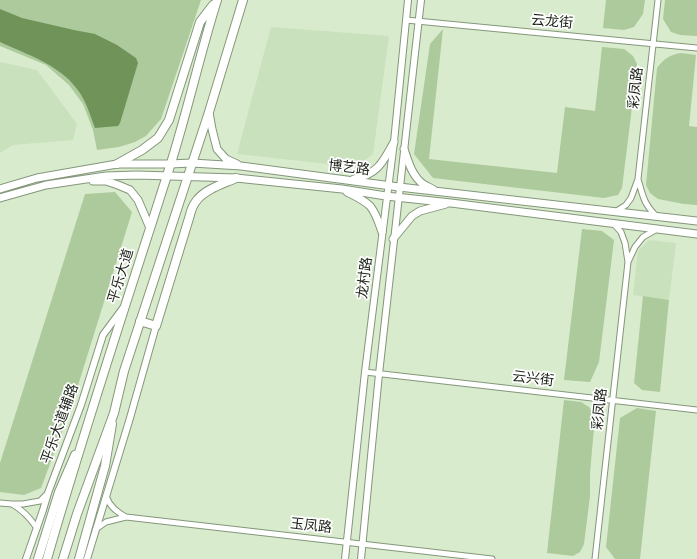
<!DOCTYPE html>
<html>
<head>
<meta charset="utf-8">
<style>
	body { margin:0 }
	canvas { display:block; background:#d8ebcc }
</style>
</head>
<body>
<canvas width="697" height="559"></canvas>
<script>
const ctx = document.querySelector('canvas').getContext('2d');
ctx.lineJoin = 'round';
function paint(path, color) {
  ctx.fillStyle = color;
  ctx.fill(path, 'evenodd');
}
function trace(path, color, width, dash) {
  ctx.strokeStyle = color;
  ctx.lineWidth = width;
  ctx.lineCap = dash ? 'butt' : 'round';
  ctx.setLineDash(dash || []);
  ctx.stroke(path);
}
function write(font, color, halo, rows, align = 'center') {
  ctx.font = font + ' "Noto Serif","Noto Sans SC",serif';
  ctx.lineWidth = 3.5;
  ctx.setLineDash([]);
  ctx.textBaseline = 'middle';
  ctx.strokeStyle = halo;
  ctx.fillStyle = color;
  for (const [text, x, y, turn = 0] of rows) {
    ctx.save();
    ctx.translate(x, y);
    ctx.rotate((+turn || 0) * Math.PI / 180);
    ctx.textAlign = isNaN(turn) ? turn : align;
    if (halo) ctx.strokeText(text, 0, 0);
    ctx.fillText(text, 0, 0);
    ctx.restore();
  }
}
paint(new Path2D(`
	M 271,27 L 389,36 L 373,154 L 356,167 L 237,154 Z
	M 0,62 L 37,70 L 77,124 L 73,140 L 13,145 L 0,153 Z
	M 649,240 L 676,243 L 669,300 L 633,295 L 638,251 Z`), '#cae1bd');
paint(new Path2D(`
	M 0,0 L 201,0 L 161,119 L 146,136 L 135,142 L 119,147 L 97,150 L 93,130 L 83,104 L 69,85 L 46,65 L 0,46 Z
	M 606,0 L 645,0 L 643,14 L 634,27 L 624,30 L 603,28 Z
	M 665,0 L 697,0 L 697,36 L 680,35 L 671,32 L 663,19 Z
	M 443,29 L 429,159 L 557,173 L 565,107 L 595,111 L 602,47 L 624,49 L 633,56 L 637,64 L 636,75 L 622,188 L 618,195 L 604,198 L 433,178 L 414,154 L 430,44 Z
	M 681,53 L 696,55 L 689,126 L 697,127 L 697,205 L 684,204 L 658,199 L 650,193 L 646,185 L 657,68 C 664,59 669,55 681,53 Z
	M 115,192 L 132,212 L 71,408 L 41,488 L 24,495 L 0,492 L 0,463 L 85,194 Z
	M 582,229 L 602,231 L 614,240 L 599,362 L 590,382 L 564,380 Z
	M 643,296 L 669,300 L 660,392 L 642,390 L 634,383 Z
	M 564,400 L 581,402 L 589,407 L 595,417 L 590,473 L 590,496 L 584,544 L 580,552 L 573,556 L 547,553 Z
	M 637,408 L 656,411 L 640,559 L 615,559 L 606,547 L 620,418 Z`), '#adca9c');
paint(new Path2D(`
	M 0,9 L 22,18 L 74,30 L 95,34 L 117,45 L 136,58 L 138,63 L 120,123 L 118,126 L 95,128 C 90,115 86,100 77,89 C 60,65 26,54 0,42 Z`), '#6f9359');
const minor = new Path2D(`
	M 406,20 L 697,48
	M 638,179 C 643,197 644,204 657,217
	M 615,212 L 626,205 L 631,198 L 638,179 L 658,0
	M 628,262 L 635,247 L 643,237 L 657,229
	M 365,372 L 697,410
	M 0,503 L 12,504
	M 126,517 L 492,559
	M 37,528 C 30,518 23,510 12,504 L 23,504 L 40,501 L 48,493
	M 96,529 L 106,522 L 126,517 C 117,512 110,507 106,496
	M 595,559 L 628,262 L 625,243 L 621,232 L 614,224`);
const tertiary = new Path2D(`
	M 26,559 L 43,510 L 48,493 L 81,405 L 103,335 L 123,308
	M 87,559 L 130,418 L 156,326
	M 345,559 L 365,372 L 394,142 L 408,0
	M 361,559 L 379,374 L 421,0`);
const secondary = new Path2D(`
	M 209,112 L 212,129 L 217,149 L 226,159 L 237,164
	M 404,149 C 408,161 412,176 423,184 C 426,186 431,188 434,190
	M 354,179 C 378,174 383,162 394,142
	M 93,181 L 106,181 L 118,185 L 130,190 L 138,200 L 150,228
	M 0,189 L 37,178 L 117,164 L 170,164 L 192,163 L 241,166 L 399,187 L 697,221
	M 347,192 C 355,196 364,200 370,206 C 376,213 379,223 382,232
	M 0,198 L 46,185 L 106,176 L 137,175 L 236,178 L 342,189 L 386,196 L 451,203 L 697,234
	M 393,239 L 412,216 L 420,211 L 446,204`);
const primary = new Path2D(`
	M 38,559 L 59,492 L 75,455
	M 79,559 L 105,466 L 112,424`);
const trunk = new Path2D(`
	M 117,164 L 142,150 L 158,138 L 169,120 L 200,22 L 213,5
	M 140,321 L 156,326 L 190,215 C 191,210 193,205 197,200 C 206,189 223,184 236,178
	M 47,559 C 85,426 129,295 171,163 C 188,109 200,54 217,0
	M 63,559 L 77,514 L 114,413 L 124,371 L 209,112 L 243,0`);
trace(minor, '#85977b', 7);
trace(tertiary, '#85977b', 8);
trace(secondary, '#85977b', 9);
trace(primary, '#85977b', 10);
trace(trunk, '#85977b', 10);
trace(minor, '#fff', 5);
trace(tertiary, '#fff', 6);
trace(secondary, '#fff', 7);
trace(primary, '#fff', 8);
trace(trunk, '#fff', 8);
write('14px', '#1b2217', '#fff', [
	["云龙街",552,22,5],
	["彩凤路",636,88,-84],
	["博艺路",349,168,7],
	["平乐大道",121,276,-73],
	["龙村路",365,278,-83],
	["云兴街",533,379,7],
	["彩凤路",600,409,-84],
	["平乐大道辅路",60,424,-70],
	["玉凤路",311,526,6]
]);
</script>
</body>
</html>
